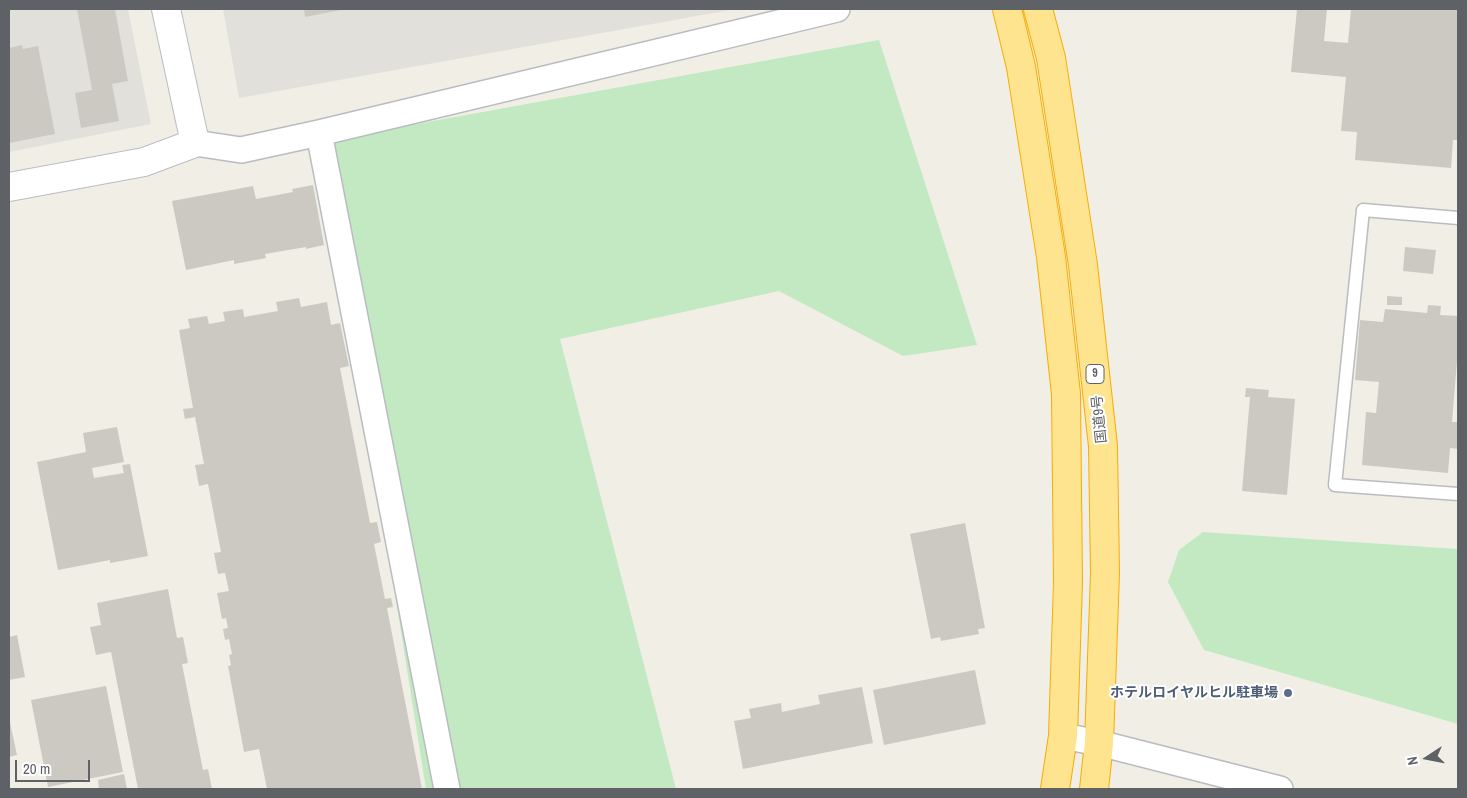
<!DOCTYPE html>
<html>
<head>
<meta charset="utf-8">
<style>
	body { margin:0 }
	#map { position:relative; width:1467px; height:798px; overflow:hidden; background:#f1eee6; font-family:"Archivo Narrow",sans-serif }
	canvas { display:block }
	.frame { position:absolute; inset:0; border:10px solid #5e6267; pointer-events:none }
	.north { position:absolute; left:1402px; top:733px; width:50px; height:50px; -webkit-text-stroke:4px #fff; paint-order:stroke; rotate:259deg; font-size:14px; font-weight:700; line-height:20px; text-align:center; color:#5e6267 }
	.north::after { content:''; display:block; margin:auto; width:18px; height:22px; background:#5e6267; clip-path:polygon(50% 0,100% 100%,50% 72%,0 100%) }
	.scale { position:absolute; left:15px; top:760px; width:75px; height:22px; box-sizing:border-box; border:2px solid #5e6267; border-top:0; padding-left:6px; font-size:15px; line-height:18px; white-space:nowrap; color:#5e6267; -webkit-text-stroke:4px #fff; paint-order:stroke }
</style>
</head>
<body>
<div id="map">
<canvas width="1467" height="798"></canvas>
<div class="frame"></div>
<div class="north">N</div>
<div class="scale">20 m</div>
</div>
<script>
const ctx = document.querySelector('canvas').getContext('2d');
ctx.lineJoin = 'round';
function paint(path, color) {
  ctx.fillStyle = color;
  ctx.fill(path, 'evenodd');
}
function trace(path, color, width, dash) {
  ctx.strokeStyle = color;
  ctx.lineWidth = width;
  ctx.lineCap = dash ? 'butt' : 'round';
  ctx.setLineDash(dash || []);
  ctx.stroke(path);
}
function write(font, color, halo, rows, align = 'center') {
  ctx.font = font + ' "Archivo Narrow","Noto Sans JP",sans-serif';
  ctx.lineWidth = 4;
  ctx.setLineDash([]);
  ctx.textBaseline = 'middle';
  ctx.strokeStyle = halo;
  ctx.fillStyle = color;
  for (const [text, x, y, turn = 0] of rows) {
    ctx.save();
    ctx.translate(x, y);
    ctx.rotate((+turn || 0) * Math.PI / 180);
    ctx.textAlign = isNaN(turn) ? turn : align;
    if (halo) ctx.strokeText(text, 0, 0);
    ctx.fillText(text, 0, 0);
    ctx.restore();
  }
}
paint(new Path2D(`
	M 9,9 L 128,9 L 151,124 L 9,152 Z
	M 223,9 L 736,9 L 239,98 Z`), '#e2e0da');
paint(new Path2D(`
	M 879,40 L 977,345 L 903,356 L 779,291 L 560,339 L 676,789 L 426,789 L 323,141 Z
	M 1203,532 L 1458,549 L 1458,724 L 1204,650 L 1168,582 L 1179,550 Z`), '#c2e9c2');
paint(new Path2D(`
	M 77,9 L 115,9 L 128,81 L 112,84 L 119,121 L 81,128 L 75,93 L 92,90 Z
	M 304,9 L 341,9 L 341,10 L 305,17 Z
	M 1297,9 L 1327,9 L 1324,41 L 1348,43 L 1351,9 L 1458,9 L 1458,140 L 1453,140 L 1451,168 L 1355,160 L 1357,132 L 1341,131 L 1346,77 L 1291,72 Z
	M 22,45 L 23,49 L 38,46 L 55,134 L 9,143 L 9,48 Z
	M 313,185 L 324,245 L 306,249 L 306,247 L 265,254 L 266,258 L 234,264 L 234,260 L 186,270 L 172,201 L 253,186 L 256,199 L 293,192 L 292,189 Z
	M 1405,247 L 1436,250 L 1433,274 L 1403,271 Z
	M 1387,296 L 1402,297 L 1402,305 L 1387,305 Z
	M 299,298 L 301,307 L 327,302 L 331,325 L 340,323 L 349,366 L 340,368 L 370,523 L 377,522 L 381,542 L 374,544 L 385,599 L 391,598 L 393,607 L 387,608 L 422,789 L 267,789 L 259,749 L 244,752 L 228,666 L 231,665 L 229,655 L 232,654 L 229,639 L 225,640 L 223,629 L 228,628 L 226,618 L 222,619 L 217,593 L 229,591 L 225,573 L 218,574 L 214,553 L 221,552 L 208,484 L 199,486 L 195,465 L 204,464 L 195,417 L 185,419 L 183,409 L 193,408 L 179,330 L 190,328 L 188,319 L 207,316 L 209,324 L 225,321 L 223,312 L 243,309 L 244,317 L 278,311 L 276,302 Z
	M 1428,305 L 1441,306 L 1440,315 L 1458,316 L 1458,349 L 1452,422 L 1458,422 L 1458,449 L 1450,448 L 1448,473 L 1362,465 L 1366,412 L 1376,413 L 1379,382 L 1355,380 L 1360,320 L 1383,322 L 1385,309 L 1427,313 Z
	M 1246,388 L 1269,390 L 1268,397 L 1295,399 L 1287,495 L 1242,491 L 1250,397 L 1245,397 Z
	M 117,427 L 124,462 L 92,468 L 94,478 L 124,473 L 122,465 L 130,464 L 148,556 L 110,563 L 110,560 L 58,570 L 37,462 L 86,452 L 83,433 Z
	M 965,523 L 985,628 L 978,629 L 979,634 L 941,641 L 940,637 L 931,639 L 910,534 Z
	M 168,589 L 177,638 L 183,637 L 188,663 L 182,664 L 203,770 L 208,769 L 212,789 L 138,789 L 111,652 L 96,655 L 90,627 L 101,625 L 97,603 Z
	M 17,635 L 25,677 L 9,680 L 9,637 Z
	M 975,670 L 986,724 L 884,745 L 873,690 Z
	M 106,686 L 123,772 L 48,787 L 31,700 Z
	M 862,687 L 873,743 L 743,769 L 734,721 L 751,718 L 749,709 L 781,703 L 782,712 L 820,704 L 818,695 Z
	M 9,718 L 17,755 L 9,757 Z
	M 124,774 L 127,789 L 99,789 L 98,780 Z`), '#ccc9c3');
const lane = new Path2D(`
	M 1458,218 L 1363,210 L 1335,485 L 1458,494`);
const street = new Path2D(`
	M 319,133 L 447,789
	M 195,143 L 241,150 L 319,133 L 837,9
	M 1063,736 L 1099,743 L 1280,789`);
const secondary = new Path2D(`
	M 9,187 L 144,162 L 195,143 L 166,9`);
const highway = new Path2D(`
	M 1007,9 L 1021,67 L 1051,257 L 1066,394 L 1068,582 L 1063,736 L 1055,789
	M 1038,9 L 1051,58 L 1083,265 L 1103,446 L 1105,573 L 1099,743 L 1094,789`);
trace(lane, '#b9bcc0', 15);
trace(street, '#b9bcc0', 28);
trace(secondary, '#b9bdc2', 30);
trace(highway, '#f7ac00', 30);
trace(lane, '#fff', 12);
trace(street, '#fff', 25);
trace(secondary, '#fff', 28);
trace(highway, '#ffe48f', 28);
for (const [x, y, r, color] of [
	[1288,693,5,"#5c6f8a"]
]) {
  const dot = new Path2D();
  dot.arc(x, y, r, 0, 2 * Math.PI);
  ctx.fillStyle = color;
  ctx.fill(dot);
  trace(dot, '#fff', 2);
}
for (const [x, y, w] of [
	[1095,374,18]
]) {
  const box = new Path2D();
  box.roundRect(x - w / 2, y - 9.5, w, 19, 4);
  ctx.fillStyle = '#fff';
  ctx.fill(box);
  trace(box, '#5e6267', 1);
}
write('bold 12px', '#5e6267', null, [
	["9",1095,374]
]);
write('14px', '#5e6267', '#fff', [
	["国道9号",1100,419,-96]
]);
write('bold 14px', '#4e5e75', '#fff', [
	["ホテルロイヤルヒル駐車場",1278,693]
], 'right');
</script>
</body>
</html>
